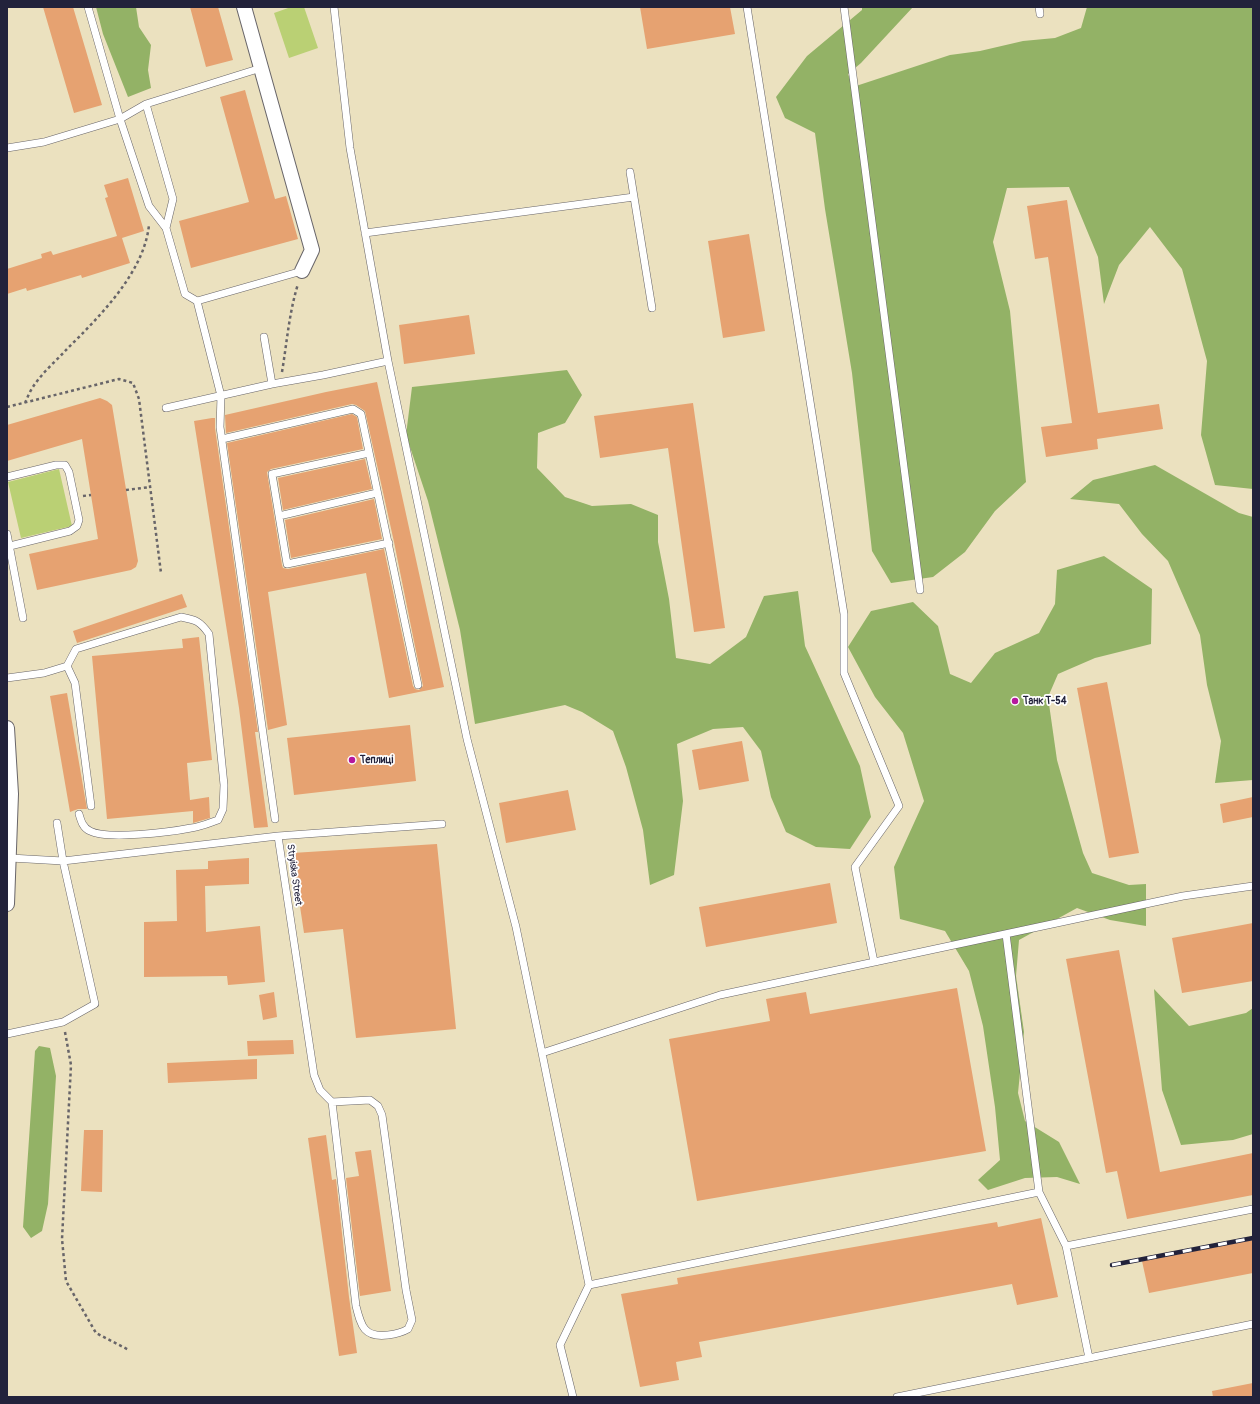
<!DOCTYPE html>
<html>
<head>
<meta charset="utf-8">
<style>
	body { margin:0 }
	#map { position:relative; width:1260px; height:1404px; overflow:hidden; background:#ebe1bf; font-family:Pangolin,sans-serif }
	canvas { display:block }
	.frame { position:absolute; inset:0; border:8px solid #22223b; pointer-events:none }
</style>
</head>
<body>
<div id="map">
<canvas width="1260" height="1404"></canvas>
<div class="frame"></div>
</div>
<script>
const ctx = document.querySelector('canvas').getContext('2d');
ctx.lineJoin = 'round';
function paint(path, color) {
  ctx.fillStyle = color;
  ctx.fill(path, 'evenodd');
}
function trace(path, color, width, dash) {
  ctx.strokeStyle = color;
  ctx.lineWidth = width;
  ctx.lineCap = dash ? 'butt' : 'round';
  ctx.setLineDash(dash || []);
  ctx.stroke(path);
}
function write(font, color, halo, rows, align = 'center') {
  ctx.font = font + ' Pangolin,sans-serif';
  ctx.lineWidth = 3.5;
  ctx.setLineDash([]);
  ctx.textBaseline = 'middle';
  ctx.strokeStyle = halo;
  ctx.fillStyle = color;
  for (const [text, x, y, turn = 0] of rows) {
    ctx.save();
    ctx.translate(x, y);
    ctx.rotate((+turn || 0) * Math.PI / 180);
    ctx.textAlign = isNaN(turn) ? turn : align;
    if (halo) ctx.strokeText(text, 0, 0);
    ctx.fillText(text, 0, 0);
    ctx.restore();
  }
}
paint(new Path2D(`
	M 291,7 L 304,7 L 318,48 L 289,58 L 274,13 Z
	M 59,469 L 72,526 L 21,538 L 8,482 Z`), '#bad074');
paint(new Path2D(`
	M 96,7 L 136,7 L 139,27 L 151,45 L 148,70 L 151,88 L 128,97 L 103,34 Z
	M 862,7 L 913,7 L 861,63 L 848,74 L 853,87 L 950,55 L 980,51 L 1023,41 L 1055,38 L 1081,28 L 1087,7 L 1253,7 L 1253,489 L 1215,485 L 1201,435 L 1207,361 L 1182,269 L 1150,227 L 1119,265 L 1104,304 L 1098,257 L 1069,187 L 1007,188 L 993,242 L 1010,311 L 1026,482 L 995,511 L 965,552 L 933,577 L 891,583 L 872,551 L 852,373 L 825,209 L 815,133 L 785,118 L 776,97 L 807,56 L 862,10 Z
	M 567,370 L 582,395 L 565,423 L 538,433 L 537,468 L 565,497 L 592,506 L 631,504 L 658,515 L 658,542 L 669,599 L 676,658 L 710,664 L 746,637 L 764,596 L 798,591 L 805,646 L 860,766 L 871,817 L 850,849 L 816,847 L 786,832 L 771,797 L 761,751 L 743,727 L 713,729 L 677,744 L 683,801 L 674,875 L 650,885 L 643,830 L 626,767 L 613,731 L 582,712 L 565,705 L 475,724 L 460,630 L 428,501 L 406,435 L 412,387 Z
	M 1155,465 L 1239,513 L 1253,517 L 1253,780 L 1215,783 L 1221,741 L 1207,685 L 1200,635 L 1168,561 L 1142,534 L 1119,504 L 1070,499 L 1093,480 Z
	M 1104,556 L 1152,589 L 1151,644 L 1095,658 L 1058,674 L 1048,697 L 1057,760 L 1083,853 L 1092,873 L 1129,885 L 1146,884 L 1146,926 L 1110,920 L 1077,908 L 1019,940 L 1016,976 L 1024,1032 L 1018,1093 L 1025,1121 L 1059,1142 L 1080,1184 L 1057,1177 L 1025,1178 L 988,1190 L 978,1180 L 1000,1160 L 995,1107 L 983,1026 L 969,971 L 945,931 L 900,919 L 894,867 L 924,801 L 903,733 L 875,697 L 848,647 L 871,611 L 913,602 L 938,626 L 950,674 L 971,683 L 995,653 L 1039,633 L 1055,604 L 1057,570 Z
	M 1154,989 L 1189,1026 L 1246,1013 L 1253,1008 L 1253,1134 L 1233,1140 L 1181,1145 L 1162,1090 Z
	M 39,1046 L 50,1048 L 56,1076 L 48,1204 L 42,1231 L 31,1238 L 23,1227 L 35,1051 Z`), '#93b266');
paint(new Path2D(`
	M 43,7 L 73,7 L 102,105 L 74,113 Z
	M 190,7 L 218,7 L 233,60 L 206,67 Z
	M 640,7 L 730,7 L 735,34 L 647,49 Z
	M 245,90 L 275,199 L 286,196 L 298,239 L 191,268 L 179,221 L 249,202 L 220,97 Z
	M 128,178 L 144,231 L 122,238 L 130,263 L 82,278 L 81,275 L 27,291 L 26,288 L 7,294 L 7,269 L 42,258 L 41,254 L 51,251 L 53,255 L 117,236 L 105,198 L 108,197 L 104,185 Z
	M 1067,200 L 1098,413 L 1159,404 L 1163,429 L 1097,439 L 1098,449 L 1046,457 L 1041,427 L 1072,423 L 1048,257 L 1035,259 L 1027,206 Z
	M 749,234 L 765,331 L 723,338 L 708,241 Z
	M 469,315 L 475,354 L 404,364 L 399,325 Z
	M 377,382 L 444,687 L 389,698 L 366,573 L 268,592 L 287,725 L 268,730 L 227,443 L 352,414 L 357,417 L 363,449 L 271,469 L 267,472 L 282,565 L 283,568 L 288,569 L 384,549 L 413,686 L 415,689 L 419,690 L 423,686 L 394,542 L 365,411 L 356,405 L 352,404 L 226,433 L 225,415 L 326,392 Z
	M 100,398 L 107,401 L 112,405 L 138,561 L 136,567 L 131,570 L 37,590 L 29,554 L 98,539 L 82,439 L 7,461 L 7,425 Z
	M 693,403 L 725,628 L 694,632 L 668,448 L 600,458 L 594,416 Z
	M 212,418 L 215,418 L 215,428 L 258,732 L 255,732 L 268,827 L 254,828 L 239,708 L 194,421 Z
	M 365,459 L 372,489 L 283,510 L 278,478 Z
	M 374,499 L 382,539 L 291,558 L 285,520 Z
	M 182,594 L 187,607 L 77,643 L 73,631 Z
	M 199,637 L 212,760 L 187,763 L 190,800 L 209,797 L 210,818 L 193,823 L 193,811 L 107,819 L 92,656 L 183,648 L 182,639 Z
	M 1107,682 L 1139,853 L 1109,858 L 1077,688 Z
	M 67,693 L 87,809 L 78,809 L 70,812 L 50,696 Z
	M 410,725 L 416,781 L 294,795 L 287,738 Z
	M 742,741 L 749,781 L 699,790 L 692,750 Z
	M 568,790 L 576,830 L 506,843 L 499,803 Z
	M 1253,797 L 1253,817 L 1223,823 L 1220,804 Z
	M 437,844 L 456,1029 L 356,1038 L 343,929 L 304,933 L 292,853 Z
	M 249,858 L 249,884 L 205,886 L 206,932 L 260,926 L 265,982 L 228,985 L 227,976 L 144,977 L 144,922 L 177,921 L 176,870 L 208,869 L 208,861 Z
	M 830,883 L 837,923 L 706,947 L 699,907 Z
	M 1253,923 L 1253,981 L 1182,993 L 1172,938 Z
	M 1119,950 L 1160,1172 L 1253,1153 L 1253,1195 L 1127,1219 L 1117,1171 L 1106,1173 L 1066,959 Z
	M 957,988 L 986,1151 L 697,1201 L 669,1039 L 770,1021 L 766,999 L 806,992 L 810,1014 Z
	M 274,992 L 277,1017 L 263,1020 L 259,995 Z
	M 293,1040 L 294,1054 L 248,1056 L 247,1041 Z
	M 257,1059 L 257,1079 L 168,1083 L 167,1063 Z
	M 84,1130 L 103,1130 L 102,1192 L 81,1191 Z
	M 326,1135 L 332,1180 L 336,1179 L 349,1297 L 357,1353 L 339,1356 L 308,1138 Z
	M 371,1150 L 391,1291 L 360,1296 L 346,1178 L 359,1176 L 355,1152 Z
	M 1041,1218 L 1058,1297 L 1017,1305 L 1012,1284 L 699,1342 L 702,1357 L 676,1362 L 679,1380 L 640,1387 L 621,1294 L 678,1284 L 677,1278 L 997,1222 L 998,1227 Z
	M 1253,1240 L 1253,1273 L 1149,1293 L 1142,1261 Z
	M 1253,1383 L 1253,1397 L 1213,1397 L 1212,1391 Z`), '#e6a271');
const lane = new Path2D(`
	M 88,7 L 120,119 L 149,206 L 166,228
	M 334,7 L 350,148 L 388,361
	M 747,7 L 844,614 L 844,673 L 899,806 L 855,867 L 874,962
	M 844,7 L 920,590
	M 1039,7 L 1040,14
	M 146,104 L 173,199 L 166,228 L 185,294 L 197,301 L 302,271
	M 7,148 L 44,142 L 120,119 L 146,104 L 261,68
	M 630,172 L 634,197
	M 365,233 L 634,197 L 652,308
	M 197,301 L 221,396 L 220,427 L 275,819
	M 264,337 L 272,384
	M 166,408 L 272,384 L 323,375 L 388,361 L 467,739 L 516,927 L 542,1053
	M 222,439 L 353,409 L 361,414 L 418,685
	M 369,453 L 272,474 L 287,564 L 389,543
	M 7,477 L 56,465 L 65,465 L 69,472 L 79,520 L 77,526 L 70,531 L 10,546
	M 279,516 L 377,493
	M 7,534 L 23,618
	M 67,666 L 76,649 L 181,617 C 196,620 200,621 209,634 L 224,785 L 223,809 L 218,820 C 209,823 201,827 191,828 C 171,832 107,840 90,831 C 83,828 81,821 79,814
	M 7,678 L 44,673 L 67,666 L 75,683 L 91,806
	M 278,836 L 442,824
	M 10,858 L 63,861 L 278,836 L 314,1075 L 320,1090 L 332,1102
	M 1006,934 L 1039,1192
	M 7,1034 L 63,1022 L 95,1004 L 63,861 L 57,823
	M 370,1100 L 378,1106 L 382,1115 L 406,1290 L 412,1320 L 408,1329 C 401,1333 396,1334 388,1335 C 364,1338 361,1326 356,1306 L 332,1102 Z
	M 1066,1246 L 1253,1209
	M 589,1285 L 1039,1192 L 1066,1246 L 1089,1358 L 897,1397
	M 1089,1358 L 1253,1324
	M 573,1397 L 560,1345 L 589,1285 L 542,1053 L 720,995 L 1183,896 L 1253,886`);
const street = new Path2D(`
	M 244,7 L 312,250 L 302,271
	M 7,728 L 11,794 L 7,904`);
trace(lane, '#686569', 8);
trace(street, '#686569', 16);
trace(new Path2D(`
	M 282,372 C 287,342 289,313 298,284
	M 25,403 C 28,396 31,389 35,384 C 44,371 56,361 66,350 C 99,317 144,273 149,225
	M 7,407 L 119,379 L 133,383 L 139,399 L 161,573
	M 126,490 L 150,487
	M 83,496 L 91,495
	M 65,1032 L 71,1065 L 62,1239 L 66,1281 L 96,1333 L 129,1350`), '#686569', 2.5, [3, 3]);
trace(lane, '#fff', 7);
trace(street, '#fff', 14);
const rail = new Path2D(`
	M 1112,1265 L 1253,1238`);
trace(rail, '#22223b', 4.5);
trace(rail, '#fff', 3, [9]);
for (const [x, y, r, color] of [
	[1015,701,4,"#b5179e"],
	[352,760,4,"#b5179e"]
]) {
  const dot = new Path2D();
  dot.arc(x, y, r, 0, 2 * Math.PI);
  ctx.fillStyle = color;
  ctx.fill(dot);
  trace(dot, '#fff', 1.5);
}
write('bold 10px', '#22223b', '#fff', [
	["Танк Т-54",1023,701],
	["Теплиці",360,760]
], 'left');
write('10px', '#22223b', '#fff', [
	["Stryiska Street",294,875,82]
]);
</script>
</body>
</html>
